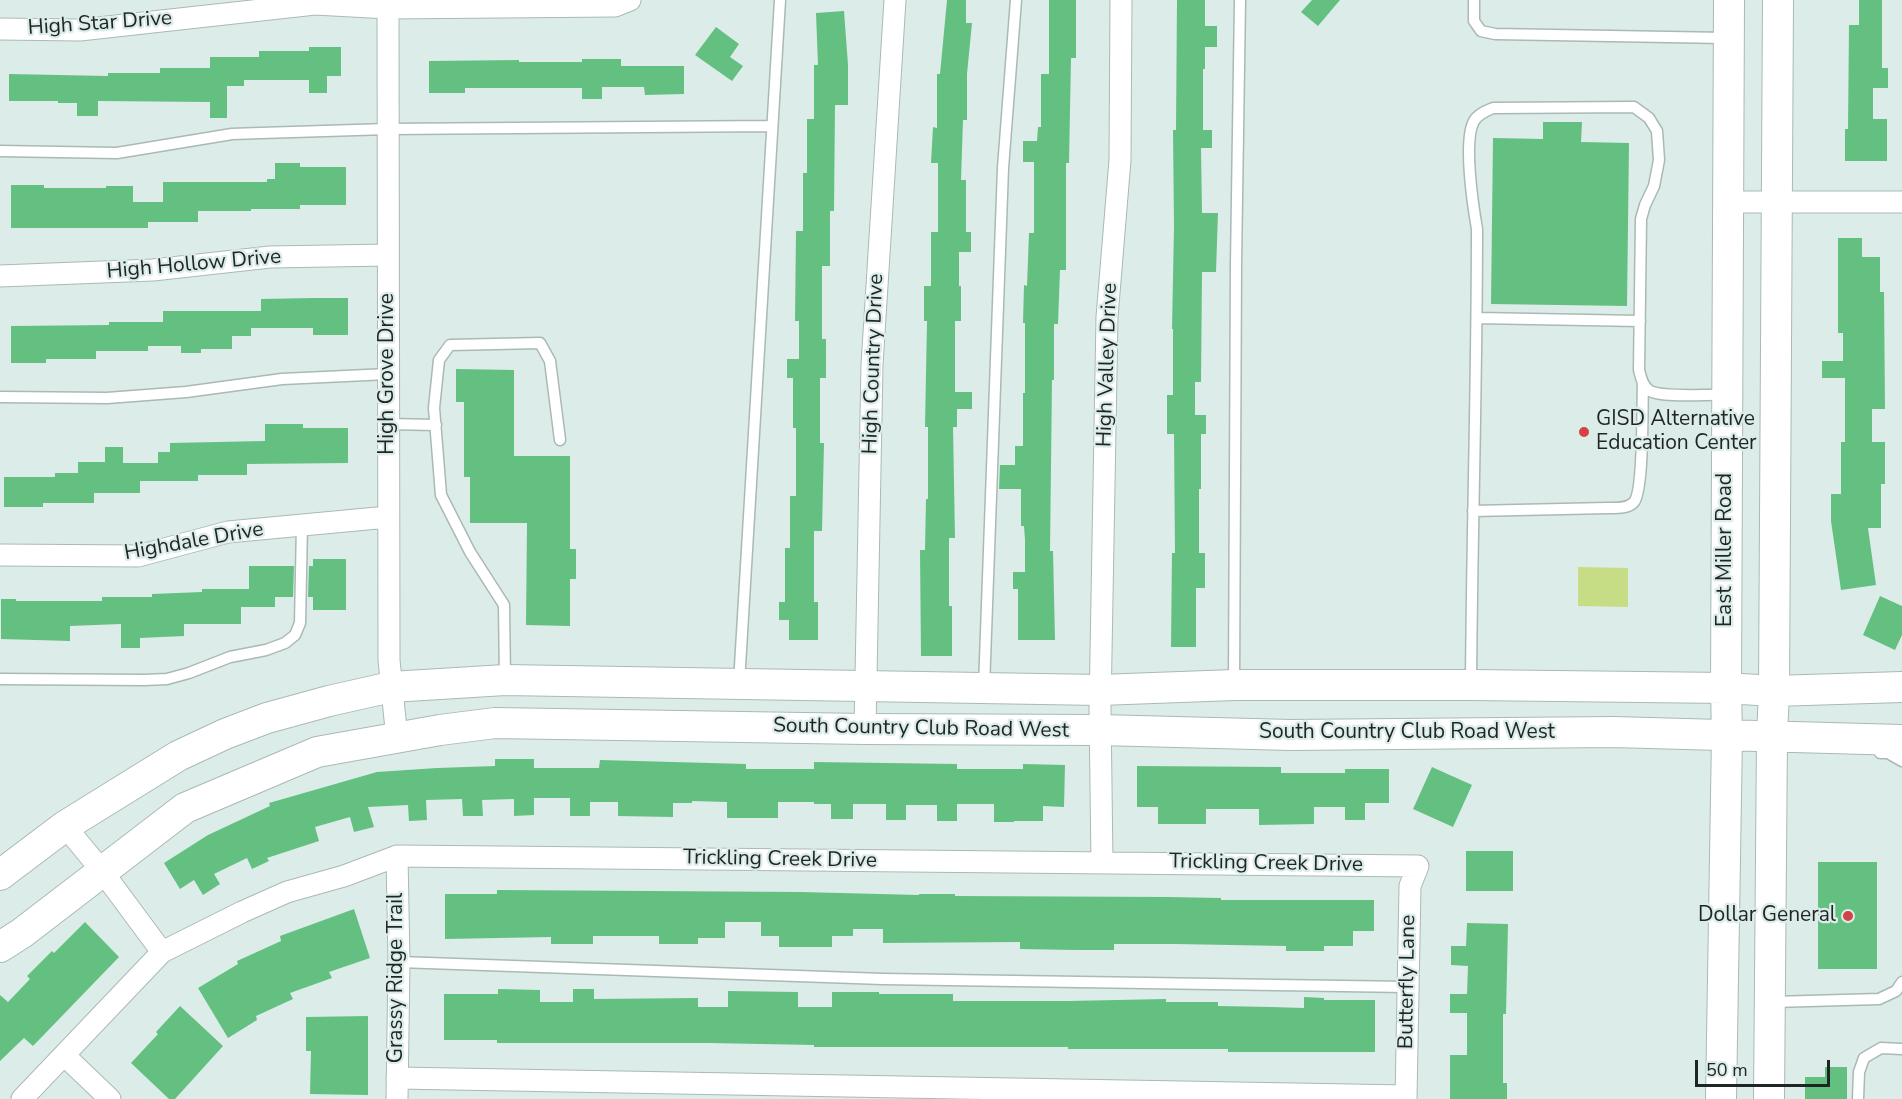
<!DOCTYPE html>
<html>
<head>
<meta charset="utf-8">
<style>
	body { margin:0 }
	#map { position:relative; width:1902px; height:1099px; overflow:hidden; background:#dcece9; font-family:"Nunito Sans",sans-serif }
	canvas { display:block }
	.scale { position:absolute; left:1695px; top:1060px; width:135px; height:27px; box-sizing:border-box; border:3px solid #1f2524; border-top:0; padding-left:8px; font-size:18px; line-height:21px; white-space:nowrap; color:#1f2524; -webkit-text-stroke:4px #dcece9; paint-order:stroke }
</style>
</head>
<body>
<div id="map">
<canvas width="1902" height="1099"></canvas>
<div class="scale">50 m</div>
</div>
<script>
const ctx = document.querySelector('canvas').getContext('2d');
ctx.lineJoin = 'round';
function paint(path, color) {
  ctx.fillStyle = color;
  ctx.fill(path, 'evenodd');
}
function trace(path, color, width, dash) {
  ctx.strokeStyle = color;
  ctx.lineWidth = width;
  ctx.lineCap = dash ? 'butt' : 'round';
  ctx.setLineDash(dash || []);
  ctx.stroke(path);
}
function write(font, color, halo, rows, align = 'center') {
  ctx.font = font + ' "Nunito Sans",sans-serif';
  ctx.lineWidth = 4.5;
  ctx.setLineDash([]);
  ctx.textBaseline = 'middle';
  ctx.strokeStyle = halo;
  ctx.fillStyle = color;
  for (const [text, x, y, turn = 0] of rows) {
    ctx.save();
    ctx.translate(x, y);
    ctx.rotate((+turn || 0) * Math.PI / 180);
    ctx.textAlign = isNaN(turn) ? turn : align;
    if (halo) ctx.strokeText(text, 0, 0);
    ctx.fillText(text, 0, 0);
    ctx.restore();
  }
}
paint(new Path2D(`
	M 1578,567 L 1628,568 L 1628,607 L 1578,606 Z`), '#c6dc85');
paint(new Path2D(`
	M 947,0 L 966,0 L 966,23 L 972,23 L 967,74 L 967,120 L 963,120 L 961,180 L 966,180 L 966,232 L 971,232 L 971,252 L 959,252 L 959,286 L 961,286 L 961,321 L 955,321 L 955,392 L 972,392 L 972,409 L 957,409 L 957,427 L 953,427 L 955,538 L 949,538 L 949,606 L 952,606 L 952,656 L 921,656 L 920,550 L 925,550 L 926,499 L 928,499 L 928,427 L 925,427 L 927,321 L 924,321 L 924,286 L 931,286 L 931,232 L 938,232 L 938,163 L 931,163 L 933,127 L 937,128 L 937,74 L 940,74 Z
	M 1049,0 L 1076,0 L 1076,58 L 1071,58 L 1069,163 L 1066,163 L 1066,270 L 1060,270 L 1058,324 L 1054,324 L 1054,380 L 1052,380 L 1050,551 L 1053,551 L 1055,640 L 1018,640 L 1018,589 L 1013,589 L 1013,572 L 1025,572 L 1025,540 L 1024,526 L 1021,526 L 1021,489 L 999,489 L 1000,465 L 1015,465 L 1015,446 L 1023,446 L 1023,393 L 1025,393 L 1025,323 L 1023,323 L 1024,285 L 1027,286 L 1029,233 L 1034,233 L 1034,162 L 1023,162 L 1023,141 L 1037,141 L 1038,127 L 1041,127 L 1041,74 L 1049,74 Z
	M 1177,0 L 1205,0 L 1205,26 L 1217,26 L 1217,47 L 1205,47 L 1205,69 L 1203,69 L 1203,130 L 1212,130 L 1212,148 L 1201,148 L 1202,213 L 1218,213 L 1216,272 L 1202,272 L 1201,382 L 1195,382 L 1195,415 L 1206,415 L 1206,434 L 1201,434 L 1201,489 L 1199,489 L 1199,553 L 1205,553 L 1205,588 L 1196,588 L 1196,647 L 1171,647 L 1172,553 L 1175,553 L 1174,434 L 1167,434 L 1167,395 L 1173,395 L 1173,329 L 1172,329 L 1174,226 L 1173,130 L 1176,130 Z
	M 1312,0 L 1340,0 L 1318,26 L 1301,12 Z
	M 1859,0 L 1882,0 L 1882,68 L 1888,68 L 1888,88 L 1873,88 L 1873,119 L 1887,119 L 1887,161 L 1845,161 L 1845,129 L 1848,129 L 1849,25 L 1859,25 Z
	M 844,11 L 848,65 L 848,105 L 835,105 L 834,211 L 830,211 L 830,266 L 822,266 L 822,339 L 826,339 L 826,378 L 820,378 L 820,443 L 824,443 L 822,531 L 814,531 L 814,602 L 818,602 L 818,640 L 789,640 L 789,620 L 779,620 L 779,602 L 785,602 L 785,548 L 790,548 L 790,496 L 796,496 L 796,428 L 793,428 L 793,378 L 787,378 L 787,359 L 799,359 L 799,321 L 795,321 L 796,231 L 803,231 L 803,173 L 807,173 L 807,119 L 814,119 L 814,65 L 818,65 L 816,13 Z
	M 716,27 L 739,44 L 730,57 L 743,66 L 732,81 L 695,55 Z
	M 309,47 L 341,47 L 341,76 L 327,76 L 327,93 L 309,93 L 309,80 L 244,80 L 244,86 L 227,86 L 227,118 L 210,118 L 210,102 L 98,101 L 98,116 L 77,116 L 77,103 L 58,103 L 58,101 L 9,101 L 9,74 L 108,76 L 108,73 L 160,73 L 160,68 L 210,68 L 210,57 L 259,57 L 259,51 L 309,51 Z
	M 582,59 L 621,59 L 621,66 L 684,66 L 684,94 L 645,95 L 644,87 L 602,87 L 602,99 L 582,99 L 582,88 L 465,88 L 465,93 L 429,93 L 429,61 L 519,60 L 519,62 L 582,62 Z
	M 1543,122 L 1582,122 L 1581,142 L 1629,143 L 1627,306 L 1491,304 L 1493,138 L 1543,139 Z
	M 275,163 L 300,163 L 300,167 L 346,167 L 346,205 L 300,205 L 300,209 L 251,209 L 251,211 L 198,211 L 198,222 L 148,222 L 148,228 L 11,228 L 11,185 L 44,185 L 44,188 L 106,188 L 106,186 L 133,186 L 133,202 L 163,202 L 163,182 L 267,182 L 267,179 L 275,179 Z
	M 1838,238 L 1862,238 L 1862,257 L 1880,257 L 1880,292 L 1884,292 L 1885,409 L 1872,409 L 1872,442 L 1885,442 L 1885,484 L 1881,484 L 1881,528 L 1868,528 L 1876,585 L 1841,590 L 1831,521 L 1831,494 L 1841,494 L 1841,442 L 1845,442 L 1845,378 L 1822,378 L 1822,361 L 1843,361 L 1843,333 L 1838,333 Z
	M 313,298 L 348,298 L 348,335 L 313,335 L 313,328 L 251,328 L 251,336 L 232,336 L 232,349 L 201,349 L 201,353 L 181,353 L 181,346 L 148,346 L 148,351 L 96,351 L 96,359 L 46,359 L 46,363 L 11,363 L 11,326 L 109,325 L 109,322 L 163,322 L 163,311 L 261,311 L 261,299 Z
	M 456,369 L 514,370 L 514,456 L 570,456 L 570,549 L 576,549 L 576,579 L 570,579 L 570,626 L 526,625 L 527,523 L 470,523 L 470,477 L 464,477 L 464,402 L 456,402 Z
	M 265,424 L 303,424 L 303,428 L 348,428 L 348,463 L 247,464 L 247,475 L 198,475 L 198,481 L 140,481 L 140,493 L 94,493 L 94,503 L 43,503 L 43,507 L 4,507 L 4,477 L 55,477 L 55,473 L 78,473 L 78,462 L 105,462 L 105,447 L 123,447 L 123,463 L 158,463 L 158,452 L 170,452 L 170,443 L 265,441 Z
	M 313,559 L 346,559 L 346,610 L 313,610 L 313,597 L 308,597 L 309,566 L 313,566 Z
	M 249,566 L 294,566 L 293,597 L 275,597 L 275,607 L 241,607 L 241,624 L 184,624 L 184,636 L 140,638 L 140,648 L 121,648 L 121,624 L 70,626 L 70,641 L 1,639 L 1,599 L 16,599 L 16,601 L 102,601 L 102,597 L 152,597 L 152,594 L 202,592 L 202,589 L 249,589 Z
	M 1880,596 L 1902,606 L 1902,635 L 1895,650 L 1863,635 Z
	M 495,759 L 534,759 L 534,768 L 599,768 L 600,760 L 746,764 L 746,769 L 814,769 L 814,762 L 957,764 L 957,769 L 1023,769 L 1023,764 L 1065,765 L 1064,807 L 1043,806 L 1043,821 L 1014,821 L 1014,822 L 994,822 L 994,804 L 957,804 L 957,821 L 937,821 L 937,805 L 906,805 L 906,820 L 886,820 L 886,804 L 853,804 L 853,819 L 831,819 L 831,804 L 814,804 L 814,802 L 778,802 L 778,818 L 727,818 L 727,802 L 692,801 L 692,803 L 673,803 L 673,817 L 618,816 L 618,802 L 590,802 L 590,816 L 570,816 L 570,798 L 534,798 L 534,815 L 514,816 L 514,799 L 482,800 L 483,816 L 463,816 L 462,799 L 426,800 L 427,820 L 409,821 L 408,805 L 368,807 L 374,827 L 354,832 L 350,817 L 315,827 L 319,841 L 267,858 L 269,861 L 252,869 L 247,858 L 214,874 L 220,884 L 203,895 L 194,880 L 180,889 L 164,863 L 208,835 L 270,806 L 269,803 L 377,772 L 437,768 L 495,766 Z
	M 1137,766 L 1281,767 L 1281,773 L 1345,773 L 1345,769 L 1389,769 L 1389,803 L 1365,803 L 1365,820 L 1345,820 L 1345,807 L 1314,807 L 1314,824 L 1259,825 L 1259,809 L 1206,809 L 1206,824 L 1158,824 L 1158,807 L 1137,807 Z
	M 1432,767 L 1472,785 L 1453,827 L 1413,809 Z
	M 1466,851 L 1513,851 L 1513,891 L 1466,891 Z
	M 1818,862 L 1877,862 L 1877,969 L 1818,969 Z
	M 497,890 L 800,892 L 919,895 L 919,894 L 955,894 L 955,896 L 1168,897 L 1221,898 L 1221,900 L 1374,900 L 1374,931 L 1353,931 L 1353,946 L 1324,946 L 1324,951 L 1286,951 L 1286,946 L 1175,944 L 1114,944 L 1114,950 L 1075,950 L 1020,949 L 1020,942 L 883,943 L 883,929 L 853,929 L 853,936 L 832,936 L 832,947 L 779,947 L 779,936 L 761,936 L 761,922 L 725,922 L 725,938 L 698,938 L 698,944 L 659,944 L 659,936 L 593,936 L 593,944 L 551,944 L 551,937 L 445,939 L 445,894 L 497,894 Z
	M 354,909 L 370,958 L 329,972 L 332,978 L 290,993 L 293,999 L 256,1016 L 257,1020 L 228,1038 L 198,988 L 238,964 L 237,961 L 281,941 L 280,936 Z
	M 85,922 L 119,957 L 33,1046 L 24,1038 L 0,1061 L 0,995 L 8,1002 L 30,979 L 27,976 L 52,951 L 54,953 Z
	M 1467,923 L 1508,924 L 1506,1014 L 1503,1014 L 1503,1083 L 1507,1083 L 1507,1099 L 1450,1099 L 1450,1055 L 1467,1055 L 1467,1013 L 1450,1013 L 1450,994 L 1467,994 L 1468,966 L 1451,965 L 1451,946 L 1466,946 Z
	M 498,989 L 540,990 L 540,1002 L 573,1002 L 573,989 L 594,989 L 594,999 L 698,998 L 698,1007 L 728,1007 L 728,991 L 798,992 L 798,1007 L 832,1007 L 832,992 L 879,992 L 879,994 L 953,994 L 953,1001 L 1068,1001 L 1166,999 L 1166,1002 L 1218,1002 L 1218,1006 L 1271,1007 L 1304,1008 L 1304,997 L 1324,998 L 1324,1000 L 1375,1000 L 1375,1052 L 1228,1052 L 1228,1049 L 1068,1049 L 1068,1047 L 814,1047 L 814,1045 L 708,1043 L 497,1043 L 497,1040 L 444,1040 L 444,994 L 498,994 Z
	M 180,1006 L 223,1046 L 175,1099 L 169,1099 L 131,1063 L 158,1034 L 156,1032 Z
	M 368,1016 L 368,1095 L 310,1094 L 311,1051 L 306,1051 L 306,1017 Z
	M 1825,1067 L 1847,1067 L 1847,1099 L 1805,1099 L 1805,1077 L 1825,1077 Z`), '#63c081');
const lane = new Path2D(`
	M 1474,0 L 1474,21 L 1481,31 L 1495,34 L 1726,38
	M 0,151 L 117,153 L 232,134 L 261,133 L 388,129 L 772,126
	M 1477,318 L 1640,321
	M 0,397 L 107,398 L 186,392 L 282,379 L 388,374
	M 388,424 L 436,425
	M 1473,511 L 1607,508 C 1616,508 1628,509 1634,502 C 1644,490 1642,403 1643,383
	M 0,679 L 144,680 L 167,679 L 189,673 L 230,657 L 266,650 L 285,643 L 295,635 L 300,623 L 302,525
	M 505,680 L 504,605 L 470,552 L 441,495 L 434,408 L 439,360 L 450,345 L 540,343 L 550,361 L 560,440
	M 739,683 L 780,0
	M 1234,684 L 1236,264 L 1240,0
	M 1471,684 C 1472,532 1477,381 1477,229 C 1473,206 1463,140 1474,121 C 1478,114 1486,111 1493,108 L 1634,107 L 1649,118 L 1657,131 L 1659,160 L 1654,186 L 1645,205 L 1641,219 L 1639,370 C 1641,377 1642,386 1650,391 C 1663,398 1710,394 1727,395
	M 984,687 L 1003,168 L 1016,0
	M 1880,753 L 1888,753 L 1902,761
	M 399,962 L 883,979 L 1408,987
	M 1773,1002 L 1879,999 L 1896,991 L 1902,982
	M 1858,1099 L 1859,1072 L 1864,1058 L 1881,1048 L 1902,1049`);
const street = new Path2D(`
	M 388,8 L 389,660 L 397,739
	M 0,29 L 80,30 L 315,4 L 388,8 L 615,6 L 630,0
	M 1728,202 L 1902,202
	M 0,276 L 153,270 L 270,257 L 388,255
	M 0,555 L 138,556 L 228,532 L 388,517
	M 865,729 L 872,365 L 895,0
	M 65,826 L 102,871 L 162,952
	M 1102,863 L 1100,709 L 1107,317 L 1120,160 L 1121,0
	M 64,1055 L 110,1099
	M 397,1078 L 1406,1096
	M 22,1099 L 162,952 L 242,912 L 287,892 L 344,876 L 397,856 L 1418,866 L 1410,886 L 1406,1099
	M 397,1099 L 399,962 L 397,856`);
const secondary = new Path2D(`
	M 0,875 L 65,826 L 178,756 L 225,734 L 267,718 L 329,701 L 391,687 L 505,680 L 1100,690 L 1234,685 L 1471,685 L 1726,688 L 1774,691 L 1902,687
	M 0,947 L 22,933 L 185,808 L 317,752 L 440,730 L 495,723 L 865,729 L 1100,730 L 1291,735 L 1613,732 L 1902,740
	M 1721,1099 L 1727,736 L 1726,688 L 1729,0
	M 1769,1099 L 1772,736 L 1774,691 L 1778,0`);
trace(lane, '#aab9b6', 13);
trace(street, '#aab9b6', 23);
trace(secondary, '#aab9b6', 32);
trace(lane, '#fff', 10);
trace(street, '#fff', 21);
trace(secondary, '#fff', 30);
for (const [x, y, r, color] of [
	[1584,432,6,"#d34346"],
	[1848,916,6,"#d34346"]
]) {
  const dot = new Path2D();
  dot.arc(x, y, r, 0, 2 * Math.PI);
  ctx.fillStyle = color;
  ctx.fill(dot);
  trace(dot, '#dcece9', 2);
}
write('21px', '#1f2524', '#dcece9', [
	["High Star Drive",100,24,-4],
	["High Hollow Drive",194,265,-5],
	["High Country Drive",874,364,-88],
	["High Valley Drive",1108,365,-88],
	["High Grove Drive",388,374,-90],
	["Highdale Drive",194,542,-10],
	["East Miller Road",1726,550,-90],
	["South Country Club Road West",921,729,1],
	["South Country Club Road West",1407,733],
	["Trickling Creek Drive",780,860,1],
	["Trickling Creek Drive",1266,864,1],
	["Grassy Ridge Trail",397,978,-90],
	["Butterfly Lane",1408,982,-89]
]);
write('21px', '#1f2524', '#dcece9', [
	["GISD Alternative",1596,420],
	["Education Center",1596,444],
	["Dollar General",1836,916,"right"]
], 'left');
</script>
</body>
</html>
